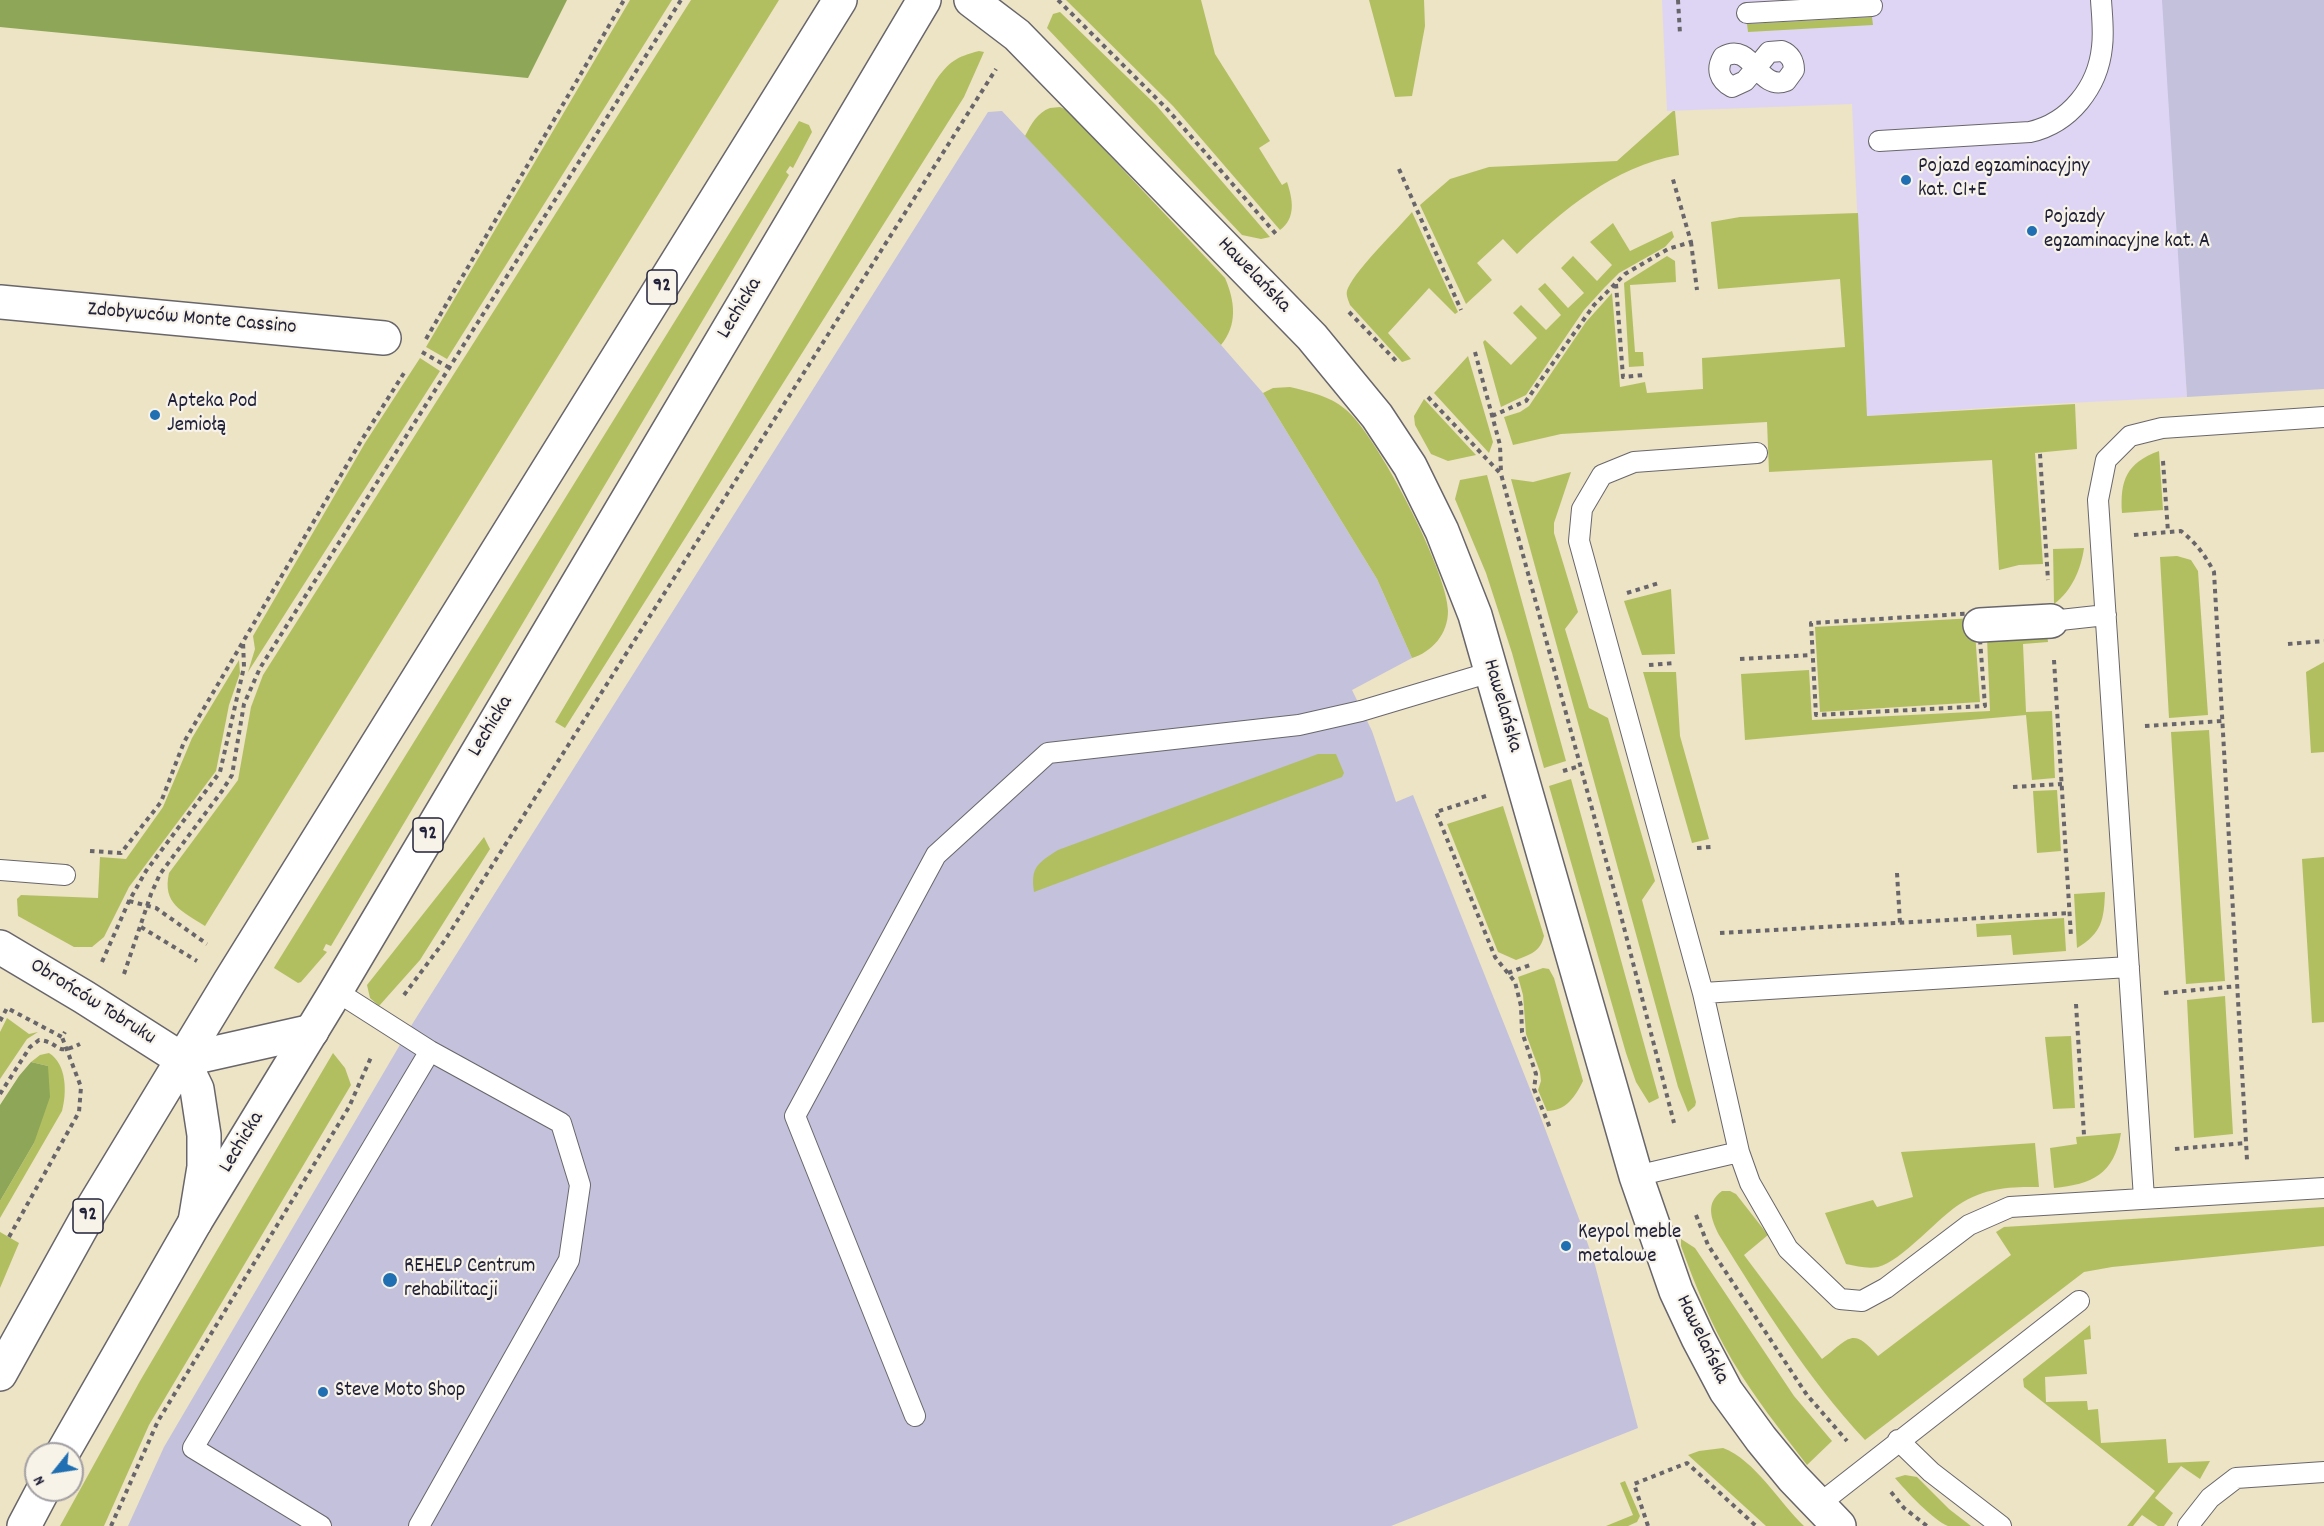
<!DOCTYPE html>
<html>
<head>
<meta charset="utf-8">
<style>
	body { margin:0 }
	#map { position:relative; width:2324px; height:1526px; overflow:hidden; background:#ede3c5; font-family:Dekko,sans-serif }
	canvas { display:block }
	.north { position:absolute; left:24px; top:1442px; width:60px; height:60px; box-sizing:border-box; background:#f7f3e8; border:2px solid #a29fa3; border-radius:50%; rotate:240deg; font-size:16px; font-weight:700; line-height:24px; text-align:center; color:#22223b }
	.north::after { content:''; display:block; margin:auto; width:21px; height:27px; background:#1f6fb2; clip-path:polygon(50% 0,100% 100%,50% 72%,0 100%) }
</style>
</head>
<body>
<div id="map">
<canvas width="2324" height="1526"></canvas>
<div class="north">N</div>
</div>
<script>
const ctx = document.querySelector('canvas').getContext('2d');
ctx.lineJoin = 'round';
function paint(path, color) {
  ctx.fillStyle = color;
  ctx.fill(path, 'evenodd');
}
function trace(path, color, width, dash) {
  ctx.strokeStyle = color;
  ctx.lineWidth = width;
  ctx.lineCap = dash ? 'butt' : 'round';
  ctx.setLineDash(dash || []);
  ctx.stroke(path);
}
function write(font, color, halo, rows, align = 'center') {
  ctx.font = font + ' Dekko,sans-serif';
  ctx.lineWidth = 4.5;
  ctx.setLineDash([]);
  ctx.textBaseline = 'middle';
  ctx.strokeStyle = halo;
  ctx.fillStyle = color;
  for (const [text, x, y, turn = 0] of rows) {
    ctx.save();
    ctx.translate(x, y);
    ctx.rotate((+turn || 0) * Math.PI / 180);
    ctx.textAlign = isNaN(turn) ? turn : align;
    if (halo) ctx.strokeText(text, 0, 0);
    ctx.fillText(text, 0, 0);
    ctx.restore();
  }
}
paint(new Path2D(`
	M 1662,0 L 2165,0 L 2187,397 L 2029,405 L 1867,416 L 1852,104 L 1667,111 Z`), '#ded5f5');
paint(new Path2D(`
	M 2162,0 L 2324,0 L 2324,389 L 2187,397 Z
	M 1002,111 L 1221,345 L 1263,393 L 1377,579 L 1412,658 L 1352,690 L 1372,731 L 1396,802 L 1413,795 L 1530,1089 L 1581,1224 L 1595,1265 L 1638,1428 L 1391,1526 L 128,1526 L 164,1447 L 411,1026 L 988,112 Z`), '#c3c1db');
paint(new Path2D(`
	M 630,0 L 672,0 L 447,359 L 426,347 Z
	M 691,0 L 779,0 L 205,926 C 182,911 162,904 169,873 L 238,780 L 251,707 L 263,675 Z
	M 1066,0 L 1201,0 L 1215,54 L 1270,141 L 1259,148 L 1282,185 L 1287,182 C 1293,200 1296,218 1280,230 L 1173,106 Z
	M 1369,0 L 1424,0 L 1425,26 L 1412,96 L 1395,97 Z
	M 1060,12 L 1156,105 L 1270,237 L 1261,239 L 1242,235 L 1047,28 L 1053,14 Z
	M 1872,17 L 1873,25 L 1748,32 L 1747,24 Z
	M 979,51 L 984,52 L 964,97 L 565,728 L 555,722 L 936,80 C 950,61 956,57 979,51 Z
	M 1050,108 L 1060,107 L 1067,110 L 1225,278 C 1235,301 1238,325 1221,345 L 1025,136 C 1032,123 1037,113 1050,108 Z
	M 1673,111 L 1675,111 L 1679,155 C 1613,167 1564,209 1517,254 L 1503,239 L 1477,263 L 1492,280 L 1466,304 L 1420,205 L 1450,179 L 1489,167 L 1617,161 Z
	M 799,121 L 809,125 L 812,132 L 793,168 L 790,166 L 786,172 L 789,175 L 331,946 L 326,944 L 323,950 L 327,952 L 301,982 L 298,983 L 274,968 L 275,966 Z
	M 1412,212 L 1458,312 L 1455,314 L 1429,288 L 1388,333 L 1411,359 L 1402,362 L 1350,305 C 1348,299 1345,294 1348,288 C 1358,267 1396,231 1412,212 Z
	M 1858,213 L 1867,416 L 2075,404 L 2077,449 L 2035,453 L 2043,564 L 2019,565 L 1999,570 L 1992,460 L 1769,472 L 1767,422 L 1561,434 L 1513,445 L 1504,417 L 1520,412 L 1529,406 L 1586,322 L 1612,293 L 1620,387 L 1645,382 L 1647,393 L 1703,389 L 1702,358 L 1845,347 L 1840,279 L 1718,289 L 1711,222 L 1740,217 Z
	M 1613,223 L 1630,251 L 1672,231 L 1674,237 L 1665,247 L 1619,273 L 1605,287 L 1584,310 L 1526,395 L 1501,407 L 1483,342 L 1485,340 L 1511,365 L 1537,338 L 1513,313 L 1521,305 L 1546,330 L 1561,315 L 1538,289 L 1545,283 L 1568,308 L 1584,293 L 1561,268 L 1573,256 L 1597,281 L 1612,265 L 1590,242 Z
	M 1667,256 L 1675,261 L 1676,282 L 1630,285 L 1635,352 L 1643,352 L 1644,366 L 1629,367 L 1624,283 Z
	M 1468,356 L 1493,442 L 1489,453 L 1434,393 Z
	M 420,358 L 440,371 L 248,672 L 255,649 L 253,636 L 365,443 Z
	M 1290,387 C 1310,392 1330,396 1345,409 C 1376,433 1448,572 1448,611 C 1448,634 1432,652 1412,658 L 1377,579 L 1263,393 L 1273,388 Z
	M 1424,399 L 1476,455 L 1448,461 L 1431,454 L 1415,425 L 1414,416 Z
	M 2159,451 L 2163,510 L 2122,513 C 2120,481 2126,463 2159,451 Z
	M 1571,472 L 1554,523 L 1554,533 L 1578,612 L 1565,629 L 1589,708 L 1608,718 L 1655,881 L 1642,900 L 1696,1102 L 1695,1106 L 1688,1112 L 1678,1087 L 1511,479 L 1533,482 Z
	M 1487,475 L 1566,761 L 1544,768 L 1512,653 L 1486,573 L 1455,499 L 1460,480 Z
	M 2084,548 C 2081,569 2072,591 2054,604 L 2053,549 Z
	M 2177,556 L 2191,560 L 2198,571 L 2208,715 L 2169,718 L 2160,557 Z
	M 1671,589 L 1675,654 L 1642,655 L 1624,601 Z
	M 1974,618 L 1980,702 L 1820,712 L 1815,627 Z
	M 2047,634 L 2048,642 L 2023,644 L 2026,712 L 2052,711 L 2055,778 L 2032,780 L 2026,715 L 1745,740 L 1741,674 L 1809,670 L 1812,720 L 1990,711 L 1987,638 Z
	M 239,660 L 240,673 L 229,705 L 216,771 L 129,887 L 104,937 L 92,947 L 74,947 L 18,916 L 17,899 L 21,895 L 98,898 L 100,857 L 126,859 L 163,807 L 192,738 Z
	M 2324,662 L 2324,752 L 2311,753 L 2306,672 Z
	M 1643,672 L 1676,672 L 1680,736 L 1709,839 L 1692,843 Z
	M 2209,730 L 2225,981 L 2186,984 L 2171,732 Z
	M 1318,754 L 1336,754 L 1344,773 L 1342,777 L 1034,892 C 1030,867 1038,863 1058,850 Z
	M 1571,779 L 1659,1098 L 1649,1103 L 1636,1082 L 1626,1053 L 1549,786 Z
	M 2057,790 L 2061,851 L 2037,853 L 2033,791 Z
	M 1503,806 L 1544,936 C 1540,952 1531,954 1516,960 L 1498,952 L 1447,824 Z
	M 484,837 L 490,849 L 420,960 L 379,1006 L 370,998 L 367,985 Z
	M 2324,857 L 2324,1022 L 2312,1023 L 2302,859 Z
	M 2105,892 C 2104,920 2102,933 2077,948 L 2074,894 Z
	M 2064,918 L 2066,951 L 2013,955 L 2011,935 L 1977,937 L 1976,924 Z
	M 1543,968 L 1549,969 L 1554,978 L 1583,1081 C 1575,1097 1566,1111 1547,1111 L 1538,1090 L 1541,1081 L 1540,1072 L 1526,1034 L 1523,995 L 1518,977 Z
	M 2225,996 L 2233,1134 L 2194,1138 L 2187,1000 Z
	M 7,1018 L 29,1034 L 38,1032 L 27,1039 L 0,1079 L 0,1032 Z
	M 2071,1036 L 2075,1108 L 2053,1109 L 2045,1037 Z
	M 49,1053 C 67,1064 67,1093 62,1111 L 0,1218 L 0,1201 L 34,1143 L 48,1066 L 31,1062 L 40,1055 Z
	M 333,1053 L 345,1068 L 351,1085 L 149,1425 L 104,1526 L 60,1526 L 140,1381 Z
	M 2121,1133 C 2114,1175 2092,1184 2054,1188 L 2050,1148 L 2077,1144 L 2076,1137 Z
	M 2035,1143 L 2039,1187 C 2010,1187 1990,1187 1963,1202 C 1939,1216 1901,1262 1878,1267 C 1867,1269 1857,1266 1846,1264 L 1825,1213 L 1873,1200 L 1877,1207 L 1913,1197 L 1901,1152 Z
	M 1722,1191 L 1730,1191 L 1736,1194 L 1768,1235 L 1744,1255 L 1822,1359 C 1850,1338 1852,1326 1878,1356 L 2011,1255 L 1996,1232 L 2004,1227 L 2324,1207 L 2324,1246 L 2112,1267 L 2084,1272 L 1865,1440 C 1807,1378 1764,1307 1719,1235 C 1711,1219 1705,1203 1722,1191 Z
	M 0,1232 L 19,1243 L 0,1288 Z
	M 1681,1239 L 1695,1248 L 1794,1396 L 1832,1441 L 1807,1465 C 1781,1431 1754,1397 1732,1360 C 1711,1324 1695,1285 1681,1246 Z
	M 2090,1325 L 2091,1339 L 2084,1340 L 2087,1374 L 2045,1377 L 2046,1402 L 2087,1401 L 2088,1410 L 2098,1409 L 2101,1443 L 2166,1439 L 2168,1463 L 2210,1461 L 2200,1479 L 2181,1466 L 2155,1498 L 2173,1513 L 2164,1526 L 2158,1526 L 2142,1515 L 2133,1526 L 2127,1526 L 2155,1491 L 2024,1387 L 2023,1379 Z
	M 1723,1448 C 1755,1460 1779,1502 1804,1526 L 1766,1526 L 1688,1455 L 1699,1451 Z
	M 1905,1475 L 1917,1477 L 1949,1509 L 1971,1526 C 1965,1526 1954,1526 1948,1526 C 1934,1521 1905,1490 1895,1478 Z
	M 1625,1481 L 1640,1516 L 1637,1522 L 1628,1526 L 1606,1526 L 1633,1515 L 1620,1483 Z`), '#b2bf61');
paint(new Path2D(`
	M 0,0 L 567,0 L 528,78 L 0,27 Z
	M 31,1062 L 48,1066 L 50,1097 L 34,1143 L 0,1201 L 0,1105 L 19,1076 Z`), '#8da657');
const lane = new Path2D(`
	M 1747,13 L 1872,6
	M 1756,68 L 1745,81 L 1732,87 C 1719,80 1716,69 1723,57 C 1752,40 1758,92 1786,81 L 1794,70 C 1794,61 1790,54 1782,51 L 1769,52 L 1756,68
	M 1879,141 L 2030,132 C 2070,123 2098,87 2102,47 C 2104,32 2102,16 2101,0
	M 1757,453 L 1634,462 L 1602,475 L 1582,509 L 1579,541 L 1703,993 L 1739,1152 L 1750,1183 L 1788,1249 L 1840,1299 L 1862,1301 L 1886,1288 L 1969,1225 L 2010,1207 L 2324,1188
	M 2051,621 L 2106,615
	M 0,870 L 65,875
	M 336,991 L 430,1051 L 561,1123 L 580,1185 L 569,1260 L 419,1526
	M 1703,993 L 2129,967
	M 1636,1176 L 1739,1152
	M 2144,1198 L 2098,500 L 2106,460 L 2130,436 L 2162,428 L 2324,417
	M 915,1416 L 795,1116 L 936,855 L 1048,753 L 1299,725 L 1361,711 L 1491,672
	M 1898,1440 L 1931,1472 L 2001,1526
	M 1818,1505 L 2079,1301
	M 321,1526 L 193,1448 L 430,1051
	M 2188,1526 L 2210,1498 L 2236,1478 L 2324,1472`);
const street = new Path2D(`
	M 971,0 L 1017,35 L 1312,337 L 1377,416 L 1410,466 L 1442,531 L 1475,615 L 1636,1176 L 1676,1291 L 1698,1338 L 1726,1391 L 1761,1439 L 1793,1478 L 1839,1526
	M 0,302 L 384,338
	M 1980,625 L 2051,621
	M 0,947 L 84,997 L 183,1060 L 197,1089 L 204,1135 L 204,1167 L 195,1222
	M 183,1060 L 312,1031`);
const primary = new Path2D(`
	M 0,1374 L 90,1212 L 230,981 L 840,0
	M 62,1454 L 195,1222 L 336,991 L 924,0
	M 24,1526 L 43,1490`);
trace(lane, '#69666b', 22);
trace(street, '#69666b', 36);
trace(primary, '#69666b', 36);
trace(new Path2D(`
	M 1058,0 L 1168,110 L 1276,234
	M 1678,0 L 1680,34
	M 1399,169 L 1461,310
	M 1691,242 L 1697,290
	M 1616,284 L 1623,377 L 1644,375
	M 1349,312 L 1397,362
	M 426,339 L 624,0
	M 422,352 L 450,368
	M 1475,352 L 1500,445 L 1501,473
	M 1428,397 L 1501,474 L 1619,908 L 1674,1123
	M 1492,416 L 1526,401 L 1594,305 L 1625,274 L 1668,249 L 1691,242 L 1672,176
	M 2040,454 L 2048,580
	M 2163,461 L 2168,532
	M 2134,535 L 2181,531 C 2196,543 2205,555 2214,572 L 2247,1160
	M 1627,593 L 1659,583
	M 1978,613 L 1985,706 L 1816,715 L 1811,623 Z
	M 2288,644 L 2324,641
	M 1740,659 L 1812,655
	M 2054,660 L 2071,937
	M 1649,665 L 1675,663
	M 2145,726 L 2222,721
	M 1563,771 L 1580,766
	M 2013,787 L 2062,784
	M 1486,796 L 1436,812 L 1495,957 L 1515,982 L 1521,1006 L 1522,1032 L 1536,1074 L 1534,1089 L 1550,1128
	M 1697,848 L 1711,847
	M 90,851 L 121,853 L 161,802 L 184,742 L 361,441 L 404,373
	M 1897,873 L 1900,923
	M 129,901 L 156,908 L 207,944
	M 141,927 L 197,961
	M 1720,933 L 2070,913
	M 102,962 L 129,901 L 146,871 L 220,772 L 244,667 L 243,641
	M 1508,973 L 1533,964
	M 124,974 L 151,894 L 160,874 L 222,791 L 232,775 L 244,704 L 260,668 L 681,0
	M 2164,993 L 2238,986
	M 404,995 L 445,940 L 996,69
	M 2076,1004 L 2084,1135
	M 0,1021 L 7,1008 L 62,1037 L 65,1032
	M 0,1094 L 30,1047 L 39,1040 C 61,1042 54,1057 80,1044
	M 2175,1149 L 2246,1143
	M 1696,1215 L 1708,1245 L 1807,1395 L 1847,1441
	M 9,1237 L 79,1112 L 81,1087 L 62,1037
	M 1891,1492 L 1904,1508 L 1927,1526
	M 111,1526 L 158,1421 L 349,1107 L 372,1055
	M 1648,1526 L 1634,1484 L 1687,1463 L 1756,1526`), '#69666b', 4, [4.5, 4.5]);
trace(lane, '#fff', 20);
trace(street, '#fff', 33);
trace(primary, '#fff', 33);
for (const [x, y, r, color] of [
	[1906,180,6,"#1f6fb2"],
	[2032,231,6,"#1f6fb2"],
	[155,415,6,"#1f6fb2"],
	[1566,1246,6,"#1f6fb2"],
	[390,1280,8,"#1f6fb2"],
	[323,1392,6,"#1f6fb2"]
]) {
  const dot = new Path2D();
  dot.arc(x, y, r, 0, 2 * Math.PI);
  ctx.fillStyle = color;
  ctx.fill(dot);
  trace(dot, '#f7f3e8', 2);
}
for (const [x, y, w] of [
	[662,287,30],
	[428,835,30],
	[88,1216,30]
]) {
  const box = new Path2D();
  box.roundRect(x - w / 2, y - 17, w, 34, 4.5);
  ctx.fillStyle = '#f7f3e8';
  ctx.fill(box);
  trace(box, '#22223b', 1.5);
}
write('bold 20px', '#22223b', null, [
	["92",662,287],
	["92",428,835],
	["92",88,1216]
]);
write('21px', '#22223b', '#f7f3e8', [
	["Pojazd egzaminacyjny",1918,168],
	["kat. C1+E",1918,192],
	["Pojazdy",2044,219],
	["egzaminacyjne kat. A",2044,243],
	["Apteka Pod",167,403],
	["Jemiołą",167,427],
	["Keypol meble",1578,1234],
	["metalowe",1578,1258],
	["REHELP Centrum",404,1268],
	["rehabilitacji",404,1292],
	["Steve Moto Shop",335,1392]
], 'left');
write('21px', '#22223b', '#f7f3e8', [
	["Hawelańska",1253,276,46],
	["Lechicka",741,309,-59],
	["Zdobywców Monte Cassino",192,320,5],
	["Hawelańska",1501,706,74],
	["Lechicka",492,727,-59],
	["Obrońców Tobruku",92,1003,32],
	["Lechicka",243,1143,-59],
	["Hawelańska",1701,1340,64]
]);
</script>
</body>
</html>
